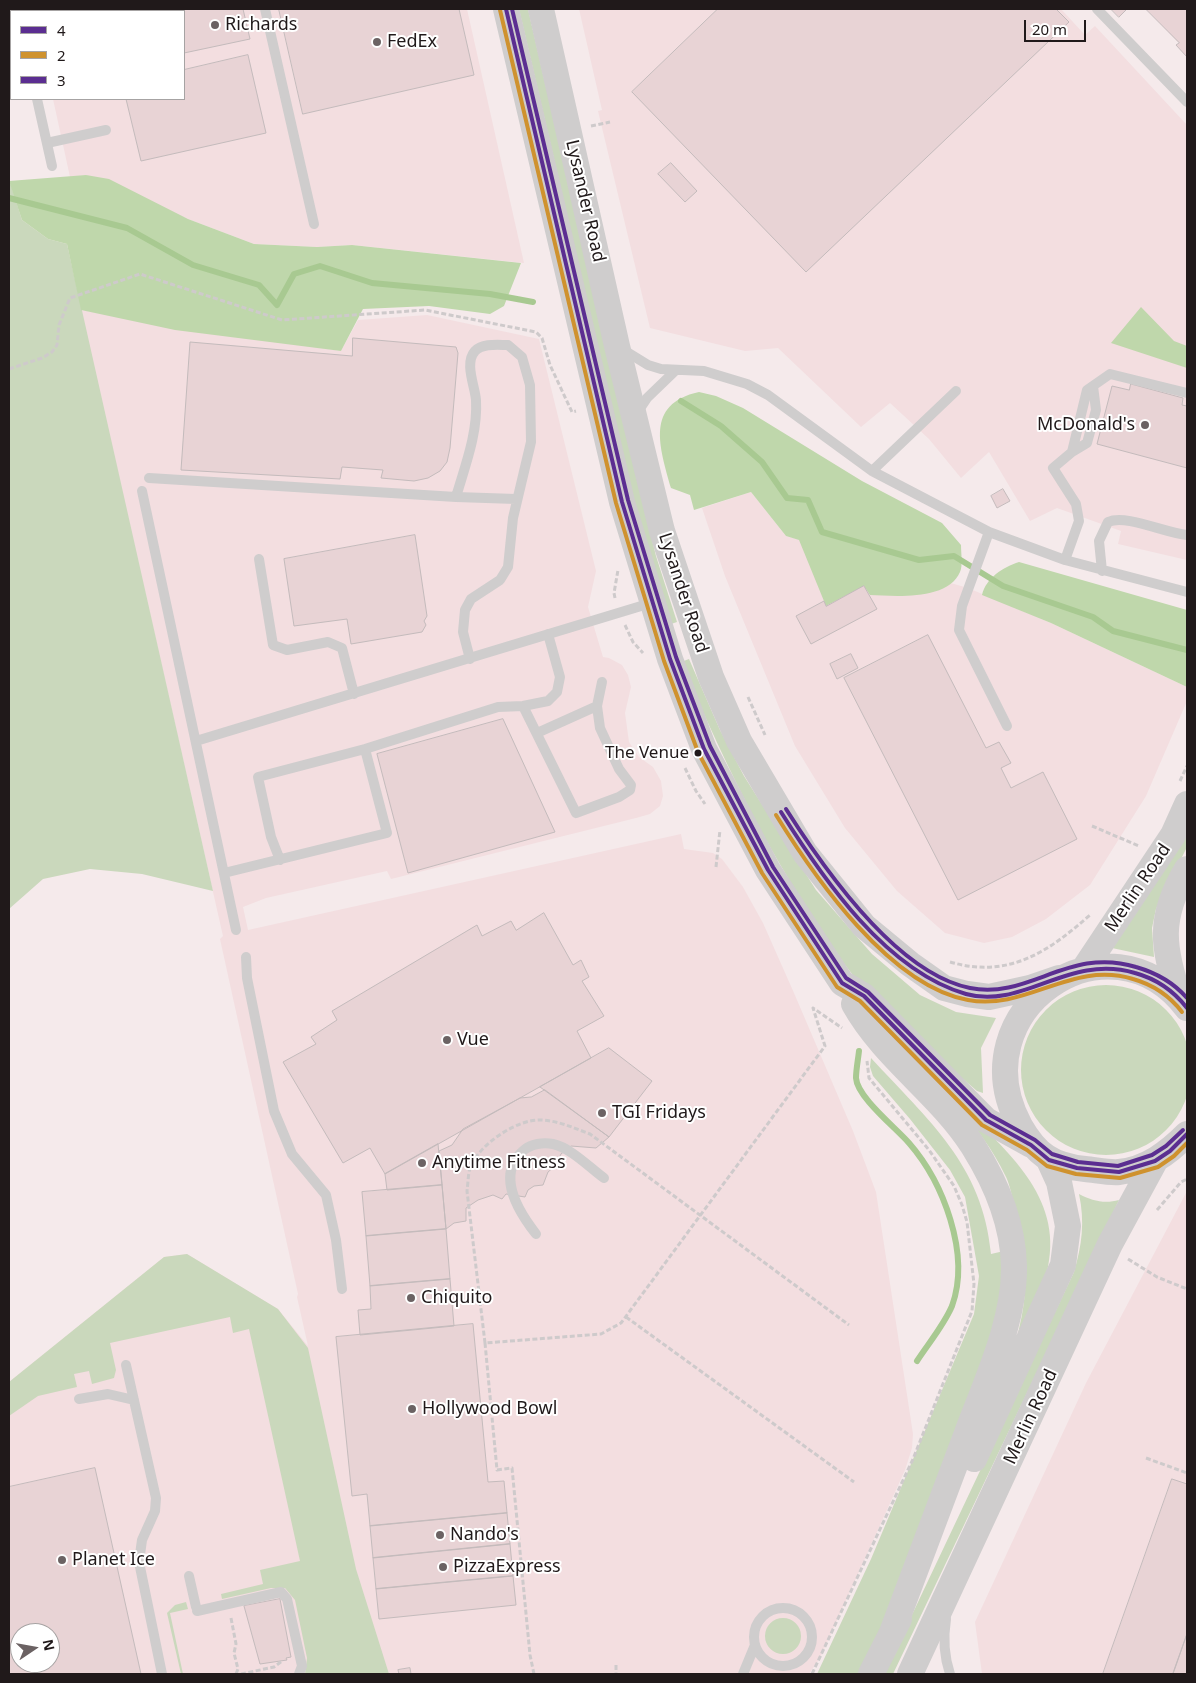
<!DOCTYPE html>
<html>
<head>
<meta charset="utf-8">
<style>
	body { margin:0 }
	#map { position:relative; width:1196px; height:1683px; overflow:hidden; background:#f5eaeb; font-family:"Noto Sans",sans-serif }
	canvas { display:block }
	.frame { position:absolute; inset:0; border:10px solid #20191a; pointer-events:none }
	.legend { position:absolute; left:10px; top:10px; width:175px; height:90px; box-sizing:border-box; background:#fff; border:1px solid #a6a3a3; margin:0; padding:6px 9px; list-style:none; font-size:15px; color:#20191a }
	.legend li { display:flex; align-items:center; gap:10px; height:25px }
	.legend b { width:25px; border:1px solid #a6a3a3 }
	.north { position:absolute; left:10px; top:1623px; width:50px; height:50px; box-sizing:border-box; background:#fff; border:1px solid #a6a3a3; border-radius:50%; rotate:78deg; font-size:14px; font-weight:700; line-height:20px; text-align:center; color:#20191a }
	.north::after { content:''; display:block; margin:auto; width:18px; height:22px; background:#6b6263; clip-path:polygon(50% 0,100% 100%,50% 72%,0 100%) }
	.scale { position:absolute; left:1024px; top:20px; width:62px; height:22px; box-sizing:border-box; border:2px solid #20191a; border-top:0; padding-left:6px; font-size:15px; line-height:18px; white-space:nowrap; color:#20191a; -webkit-text-stroke:4px #fff; paint-order:stroke }
</style>
</head>
<body>
<div id="map">
<canvas width="1196" height="1683"></canvas>
<div class="frame"></div>
<ul class="legend">
<li><b style="height:6px;background:#5b2e91"></b>4</li>
<li><b style="height:6px;background:#cf922e"></b>2</li>
<li><b style="height:6px;background:#5b2e91"></b>3</li>
</ul>
<div class="north">N</div>
<div class="scale">20 m</div>
</div>
<script>
const ctx = document.querySelector('canvas').getContext('2d');
ctx.lineJoin = 'round';
function paint(path, color) {
  ctx.fillStyle = color;
  ctx.fill(path, 'evenodd');
}
function trace(path, color, width, dash) {
  ctx.strokeStyle = color;
  ctx.lineWidth = width;
  ctx.lineCap = dash ? 'butt' : 'round';
  ctx.setLineDash(dash || []);
  ctx.stroke(path);
}
function write(font, color, halo, rows, align = 'center') {
  ctx.font = font + ' "Noto Sans",sans-serif';
  ctx.lineWidth = 4;
  ctx.setLineDash([]);
  ctx.textBaseline = 'middle';
  ctx.strokeStyle = halo;
  ctx.fillStyle = color;
  for (const [text, x, y, turn = 0] of rows) {
    ctx.save();
    ctx.translate(x, y);
    ctx.rotate((+turn || 0) * Math.PI / 180);
    ctx.textAlign = isNaN(turn) ? turn : align;
    if (halo) ctx.strokeText(text, 0, 0);
    ctx.fillText(text, 0, 0);
    ctx.restore();
  }
}
paint(new Path2D(`
	M 34,9 L 467,9 L 524,263 L 352,245 L 317,247 L 254,244 L 188,219 L 86,175 L 70,177 L 53,99 L 184,99 L 184,11 L 35,11 Z
	M 579,9 L 1061,9 L 1085,35 L 1095,26 L 1187,125 L 1187,560 L 1118,544 L 1121,531 L 1057,508 L 1030,521 L 989,452 L 961,478 L 929,439 L 890,403 L 861,427 L 778,348 L 745,351 L 650,328 L 598,111 L 602,110 Z
	M 81,310 L 341,351 L 358,320 L 427,315 L 539,339 L 596,571 L 588,607 L 603,657 L 609,658 L 622,665 L 628,675 L 631,687 L 625,713 L 629,742 L 639,757 L 653,767 L 661,781 L 663,796 L 660,806 L 650,814 L 636,818 L 391,879 L 387,871 L 266,898 L 243,907 L 248,930 L 681,834 L 684,849 L 713,853 L 722,859 L 743,887 L 763,923 L 794,993 L 853,1131 L 876,1192 L 913,1434 L 912,1448 L 905,1470 L 820,1658 L 809,1674 L 9,1674 L 9,1382 L 164,1257 L 187,1254 L 278,1309 L 308,1346 L 297,1297 L 298,1294 L 220,939 L 223,936 ZM 20,1633 L 50,1633 L 50,1663 L 20,1663 Z
	M 751,492 L 786,536 L 968,588 L 1051,623 L 1187,687 L 1187,701 L 1146,796 L 1090,885 L 1046,919 L 1012,937 L 984,943 L 945,933 L 897,891 L 845,828 L 795,746 L 725,576 L 702,508 Z
	M 1187,1191 L 1187,1674 L 982,1674 L 975,1622 L 1086,1383 Z`), '#f3dee0');
paint(new Path2D(`
	M 519,9 L 528,9 L 630,451 L 656,556 L 677,622 L 668,625 L 650,570 Z
	M 9,179 L 22,220 L 48,239 L 67,244 L 213,891 L 142,874 L 90,869 L 43,879 L 9,909 Z
	M 689,659 L 720,730 L 744,776 L 816,890 L 872,954 L 920,995 L 956,1012 L 996,1018 L 981,1048 L 983,1093 L 977,1091 C 934,1054 889,1017 852,974 C 840,959 830,942 820,927 C 763,845 721,754 681,662 Z
	M 1187,830 L 1187,847 L 1156,909 L 1152,928 L 1154,957 L 1112,948 Z
	M1021 1070a85 85 0 1 1 170 0a85 85 0 1 1-170 0Z
	M 871,1058 C 928,1120 983,1165 991,1254 L 1004,1251 L 1001,1319 L 877,1640 L 860,1674 L 817,1674 L 871,1559 L 974,1314 L 979,1276 L 965,1197 L 950,1170 L 910,1119 L 873,1076 L 870,1067 Z
	M 962,1106 C 1006,1151 1063,1196 1048,1267 C 1044,1286 1027,1315 1018,1333 C 1030,1288 1027,1245 1013,1200 C 1011,1192 1009,1182 1005,1175 C 993,1150 977,1129 959,1108 Z
	M 1079,1194 C 1092,1201 1105,1204 1119,1200 L 893,1674 L 884,1674 L 1074,1272 C 1082,1245 1085,1222 1079,1194 Z
	M 187,1254 L 278,1309 L 308,1348 L 356,1569 L 389,1674 L 305,1674 L 307,1658 L 295,1600 L 285,1588 L 271,1588 L 222,1599 L 221,1594 L 263,1584 L 260,1570 L 300,1561 L 249,1329 L 233,1333 L 230,1317 L 110,1343 L 116,1370 L 114,1378 L 92,1384 L 89,1371 L 74,1374 L 77,1387 L 38,1396 L 9,1416 L 9,1382 L 164,1257 Z
	M 186,1602 L 188,1609 L 170,1613 L 183,1674 L 181,1674 L 167,1613 L 175,1605 Z
	M765 1636a18 18 0 1 1 36 0a18 18 0 1 1-36 0Z`), '#cad8bc');
paint(new Path2D(`
	M 86,175 L 109,179 L 188,219 L 254,244 L 317,247 L 352,245 L 521,263 L 504,306 L 490,314 L 429,306 L 363,309 L 341,351 L 175,330 L 81,310 L 67,244 L 48,239 L 22,220 L 9,181 Z
	M 1141,307 L 1174,341 L 1187,346 L 1187,368 L 1111,343 Z
	M 699,392 L 716,396 L 743,408 L 862,481 L 942,523 L 961,545 C 961,553 963,566 960,572 C 948,601 894,596 870,595 L 864,586 L 826,606 L 799,540 L 786,536 L 751,492 L 694,510 L 690,495 L 671,488 C 660,448 644,404 699,392 Z
	M 1019,562 L 1187,610 L 1187,687 L 1051,623 L 982,595 C 986,578 1003,567 1019,562 Z`), '#bfd7ab');
trace(new Path2D(`
	M 9,198 L 127,228 L 193,265 L 259,285 L 277,305 L 294,274 L 320,266 L 372,283 L 490,294 L 533,302
	M 681,401 L 721,426 L 762,462 L 787,498 L 808,500 L 822,532 L 919,560 L 954,556 L 1003,586 L 1093,617 L 1113,631 L 1187,650
	M 859,1051 C 858,1060 856,1070 856,1078 C 857,1097 896,1128 909,1143 C 943,1182 971,1254 952,1306 C 944,1325 928,1344 917,1361`), '#a8c991', 6);
const building = new Path2D(`
	M 46,9 L 243,9 L 250,39 L 184,53 L 184,11 L 47,11 Z
	M 279,9 L 459,9 L 474,75 L 303,114 Z
	M 718,9 L 1056,9 L 1069,22 L 806,272 L 632,92 Z
	M 1111,9 L 1127,9 L 1119,17 Z
	M 1146,9 L 1187,9 L 1187,57 L 1176,45 L 1179,43 Z
	M 248,55 L 266,133 L 141,161 L 126,99 L 184,99 L 184,70 Z
	M 671,163 L 697,191 L 685,202 L 658,174 Z
	M 353,338 L 456,347 L 458,353 L 450,448 L 447,462 L 440,471 L 428,478 L 414,481 L 381,478 L 383,470 L 342,467 L 340,479 L 181,470 L 190,342 L 352,356 Z
	M 1131,384 L 1183,398 L 1182,405 L 1187,406 L 1187,468 L 1097,444 L 1112,386 L 1129,390 Z
	M 1003,489 L 1010,501 L 997,508 L 991,496 Z
	M 415,535 L 427,616 L 424,621 L 426,625 L 422,632 L 351,644 L 347,619 L 294,626 L 284,559 Z
	M 864,586 L 877,609 L 811,644 L 796,616 L 824,601 L 826,606 Z
	M 928,635 L 986,748 L 999,742 L 1011,763 L 1001,768 L 1011,788 L 1043,772 L 1077,839 L 958,900 L 844,678 Z
	M 851,654 L 858,668 L 837,679 L 830,664 Z
	M 503,719 L 555,832 L 408,873 L 377,754 Z
	M 544,913 L 573,965 L 581,960 L 589,977 L 582,981 L 604,1016 L 577,1031 L 591,1058 L 385,1174 L 370,1148 L 343,1163 L 283,1062 L 316,1044 L 311,1037 L 337,1020 L 332,1011 L 477,925 L 482,936 L 511,921 L 516,930 Z
	M 609,1048 L 652,1081 L 609,1137 L 540,1087 Z
	M 545,1090 L 609,1137 L 596,1148 L 571,1146 L 561,1154 L 555,1166 L 548,1172 L 543,1185 L 534,1186 L 528,1190 L 525,1197 L 506,1194 L 502,1199 L 493,1195 L 478,1200 L 466,1208 L 466,1221 L 454,1223 L 446,1229 L 439,1151 L 452,1145 L 463,1129 L 520,1098 L 531,1097 Z
	M 438,1144 L 442,1185 L 387,1190 L 385,1174 Z
	M 442,1185 L 446,1229 L 366,1236 L 362,1192 Z
	M 446,1229 L 450,1279 L 370,1286 L 366,1236 Z
	M 450,1279 L 454,1326 L 360,1335 L 358,1310 L 371,1309 L 370,1286 Z
	M 473,1324 L 488,1482 L 504,1481 L 507,1513 L 370,1526 L 367,1494 L 352,1496 L 336,1337 Z
	M 95,1468 L 141,1674 L 9,1674 L 9,1487 ZM 20,1633 L 50,1633 L 50,1663 L 20,1663 Z
	M 1172,1479 L 1187,1484 L 1187,1634 L 1173,1674 L 1103,1674 Z
	M 507,1513 L 510,1544 L 373,1558 L 370,1526 Z
	M 510,1544 L 513,1576 L 376,1589 L 373,1558 Z
	M 513,1576 L 516,1605 L 379,1619 L 376,1589 Z
	M 280,1599 L 291,1657 L 286,1658 L 287,1660 L 260,1664 L 244,1606 Z
	M 1187,1634 L 1187,1674 L 1173,1674 Z
	M 410,1668 L 411,1674 L 399,1674 L 398,1670 Z`);
paint(building, '#e8d3d5');
trace(building, '#c4bbbc', 1);
trace(new Path2D(`
	M 591,126 L 610,122
	M 9,369 L 42,358 L 52,352 L 57,345 L 59,325 L 70,298 L 140,274 L 282,320 L 425,310 L 536,332 L 542,338 L 550,365 L 572,412 L 576,411
	M 615,598 L 614,593 L 618,570
	M 625,625 L 633,642 L 643,653
	M 748,697 L 765,735
	M 685,768 L 696,791 L 705,804
	M 1180,781 L 1187,766
	M 1092,826 L 1139,846
	M 716,867 L 720,830
	M 950,962 C 1009,979 1048,952 1090,915
	M 1157,1210 L 1181,1182 L 1187,1179
	M 1128,1259 L 1157,1277 L 1187,1289
	M 626,1317 L 854,1482
	M 485,1343 L 467,1191 C 468,1184 468,1175 470,1168 C 478,1145 518,1118 542,1120 C 559,1121 574,1128 590,1134 L 849,1325
	M 1146,1458 L 1187,1473
	M 231,1618 L 236,1644 L 234,1653 L 238,1669 L 236,1674
	M 616,1665 L 616,1674
	M 241,1674 L 274,1667 L 282,1661
	M 534,1674 L 530,1655 L 512,1468 L 497,1470 L 485,1343 L 601,1334 L 621,1323 L 825,1046 L 813,1008 L 842,1028
	M 812,1674 L 913,1459 L 972,1311 L 974,1284 L 967,1222 L 962,1205 L 954,1186 L 929,1150 L 869,1078 L 867,1061`), '#cecacb', 3, [5, 2.5]);
trace(new Path2D(`
	M 17,9 L 17,11
	M 265,9 L 314,224
	M 1097,9 L 1187,102
	M 37,99 L 52,166
	M 47,143 L 106,130
	M 622,349 L 648,365 L 661,369 L 704,371 L 747,384 L 768,395 L 872,471 L 989,532 L 1065,560 L 1187,592
	M 637,413 L 647,398 L 675,371
	M 1072,452 L 1087,443 L 1096,410 L 1093,386
	M 872,471 L 956,391
	M 149,478 L 456,497 L 516,499
	M 142,491 L 236,930
	M 456,497 C 465,466 478,433 476,400 C 475,386 464,363 475,351 C 483,343 498,345 508,345 L 522,357 L 530,385 L 531,442 L 513,518 L 508,567 L 500,580 L 471,599 L 465,610 L 463,632 L 470,659
	M 989,532 L 962,606 L 959,630 L 1007,726
	M 259,559 L 273,645 L 287,650 L 328,642 L 342,648 L 354,694
	M 1065,560 L 1079,521 L 1076,504 L 1053,468 L 1072,452 L 1087,390 L 1110,374 L 1187,393
	M 1102,571 L 1099,541 L 1108,522 C 1126,514 1165,533 1187,535
	M 523,706 L 576,813 L 619,797 L 630,790 L 631,785 L 619,769 L 600,728 L 597,706 L 537,733
	M 597,706 L 602,682
	M 196,741 L 651,603
	M 280,860 L 271,837 L 258,777 L 365,749 L 498,707 L 523,706 L 548,701 L 557,692 L 560,677 L 548,634
	M 224,873 L 387,833 L 365,749
	M 246,957 L 247,978 L 274,1111 L 292,1154 L 326,1195 L 336,1240 L 342,1289
	M 536,1234 C 518,1211 495,1174 524,1150 C 531,1144 543,1142 553,1144 C 571,1148 589,1167 604,1178
	M 126,1365 L 156,1498 L 155,1511 L 142,1540 L 139,1562 L 162,1674
	M 79,1399 L 108,1394 L 134,1400
	M 189,1576 L 196,1607
	M754 1637a29 29 0 1 1 58 0a29 29 0 1 1-58 0Z
	M 197,1611 L 281,1592 L 287,1599 L 302,1666 L 299,1674
	M 946,1619 C 943,1638 944,1656 950,1674
	M 743,1674 L 755,1645`), '#cfcdcd', 10);
trace(new Path2D(`
	M 506,9 L 622,502 L 670,659 L 704,749 L 768,870 L 842,983 L 864,996 L 986,1120 L 1031,1145
	M 541,9 L 617,346 L 662,531 L 711,677 L 739,741 L 805,853 L 864,926 L 910,964 L 944,988 L 967,994 L 989,997 L 1030,988 L 1059,978
	M 1084,969 L 1173,835 L 1187,804
	M 1180,999 C 1162,948 1158,917 1187,869
	M 854,1004 C 884,1058 940,1094 973,1146 C 995,1181 1013,1224 1014,1266 C 1015,1321 986,1382 967,1433 C 942,1500 916,1568 891,1635
	M 1187,1008 C 1109,906 957,1010 1020,1126 C 1036,1154 1052,1166 1085,1169 C 1096,1170 1109,1173 1119,1172 C 1147,1169 1168,1153 1187,1134
	M 974,1459 L 1063,1265 L 1068,1226 L 1059,1182 L 1049,1160
	M 871,1674 L 899,1619
	M 910,1674 L 1110,1244 L 1155,1161`), '#cfcdcd', 26);
trace(new Path2D(`
	M 506,9 L 622,502 L 670,659 L 704,749 L 768,870 L 842,983 L 864,996 L 986,1120 L 1031,1145 L 1049,1160 L 1077,1168 L 1119,1172 L 1155,1161 L 1170,1151 L 1187,1134
	M 781,812 C 823,879 886,971 966,994 C 1023,1010 1069,953 1135,973 C 1157,979 1173,990 1187,1008`), '#5b2e91', 4);
trace(new Path2D(`
	M 500,10 L 616,503 L 664,661 L 698,752 L 762,873 L 837,987 L 860,1001 L 982,1125 L 1027,1150 L 1047,1166 L 1076,1174 L 1120,1178 L 1158,1167 L 1174,1156 L 1187,1143
	M 776,815 C 815,878 890,986 968,1000 C 1027,1011 1072,960 1133,979 C 1154,985 1169,995 1182,1012`), '#cf922e', 4);
trace(new Path2D(`
	M 512,9 L 628,500 L 676,657 L 710,746 L 773,867 L 846,978 L 868,992 L 990,1115 L 1035,1140 L 1052,1154 L 1078,1162 L 1118,1166 L 1152,1155 L 1166,1146 L 1183,1130
	M 786,809 C 824,869 896,973 970,988 C 1029,1000 1069,946 1136,967 C 1157,973 1173,982 1187,998`), '#5b2e91', 4);
for (const [x, y, r, color] of [
	[215,25,5,"#6b6263"],
	[377,42,5,"#6b6263"],
	[1145,425,5,"#6b6263"],
	[698,753,4.5,"#20191a"],
	[447,1040,5,"#6b6263"],
	[602,1113,5,"#6b6263"],
	[422,1163,5,"#6b6263"],
	[411,1298,5,"#6b6263"],
	[412,1409,5,"#6b6263"],
	[440,1535,5,"#6b6263"],
	[62,1560,5,"#6b6263"],
	[443,1567,5,"#6b6263"]
]) {
  const dot = new Path2D();
  dot.arc(x, y, r, 0, 2 * Math.PI);
  ctx.fillStyle = color;
  ctx.fill(dot);
  trace(dot, '#fff', 2);
}
write('17px', '#20191a', '#fff', [
	["The Venue",689,753]
], 'right');
write('18px', '#20191a', '#fff', [
	["Richards",225,25],
	["FedEx",387,42],
	["McDonald's",1135,425,"right"],
	["Vue",457,1040],
	["TGI Fridays",612,1113],
	["Anytime Fitness",432,1163],
	["Chiquito",421,1298],
	["Hollywood Bowl",422,1409],
	["Nando's",450,1535],
	["Planet Ice",72,1560],
	["PizzaExpress",453,1567]
], 'left');
write('18px', '#20191a', '#fff', [
	["Lysander Road",585,201,77],
	["Lysander Road",683,593,72],
	["Merlin Road",1138,888,-56],
	["Merlin Road",1031,1417,-65]
]);
</script>
</body>
</html>
